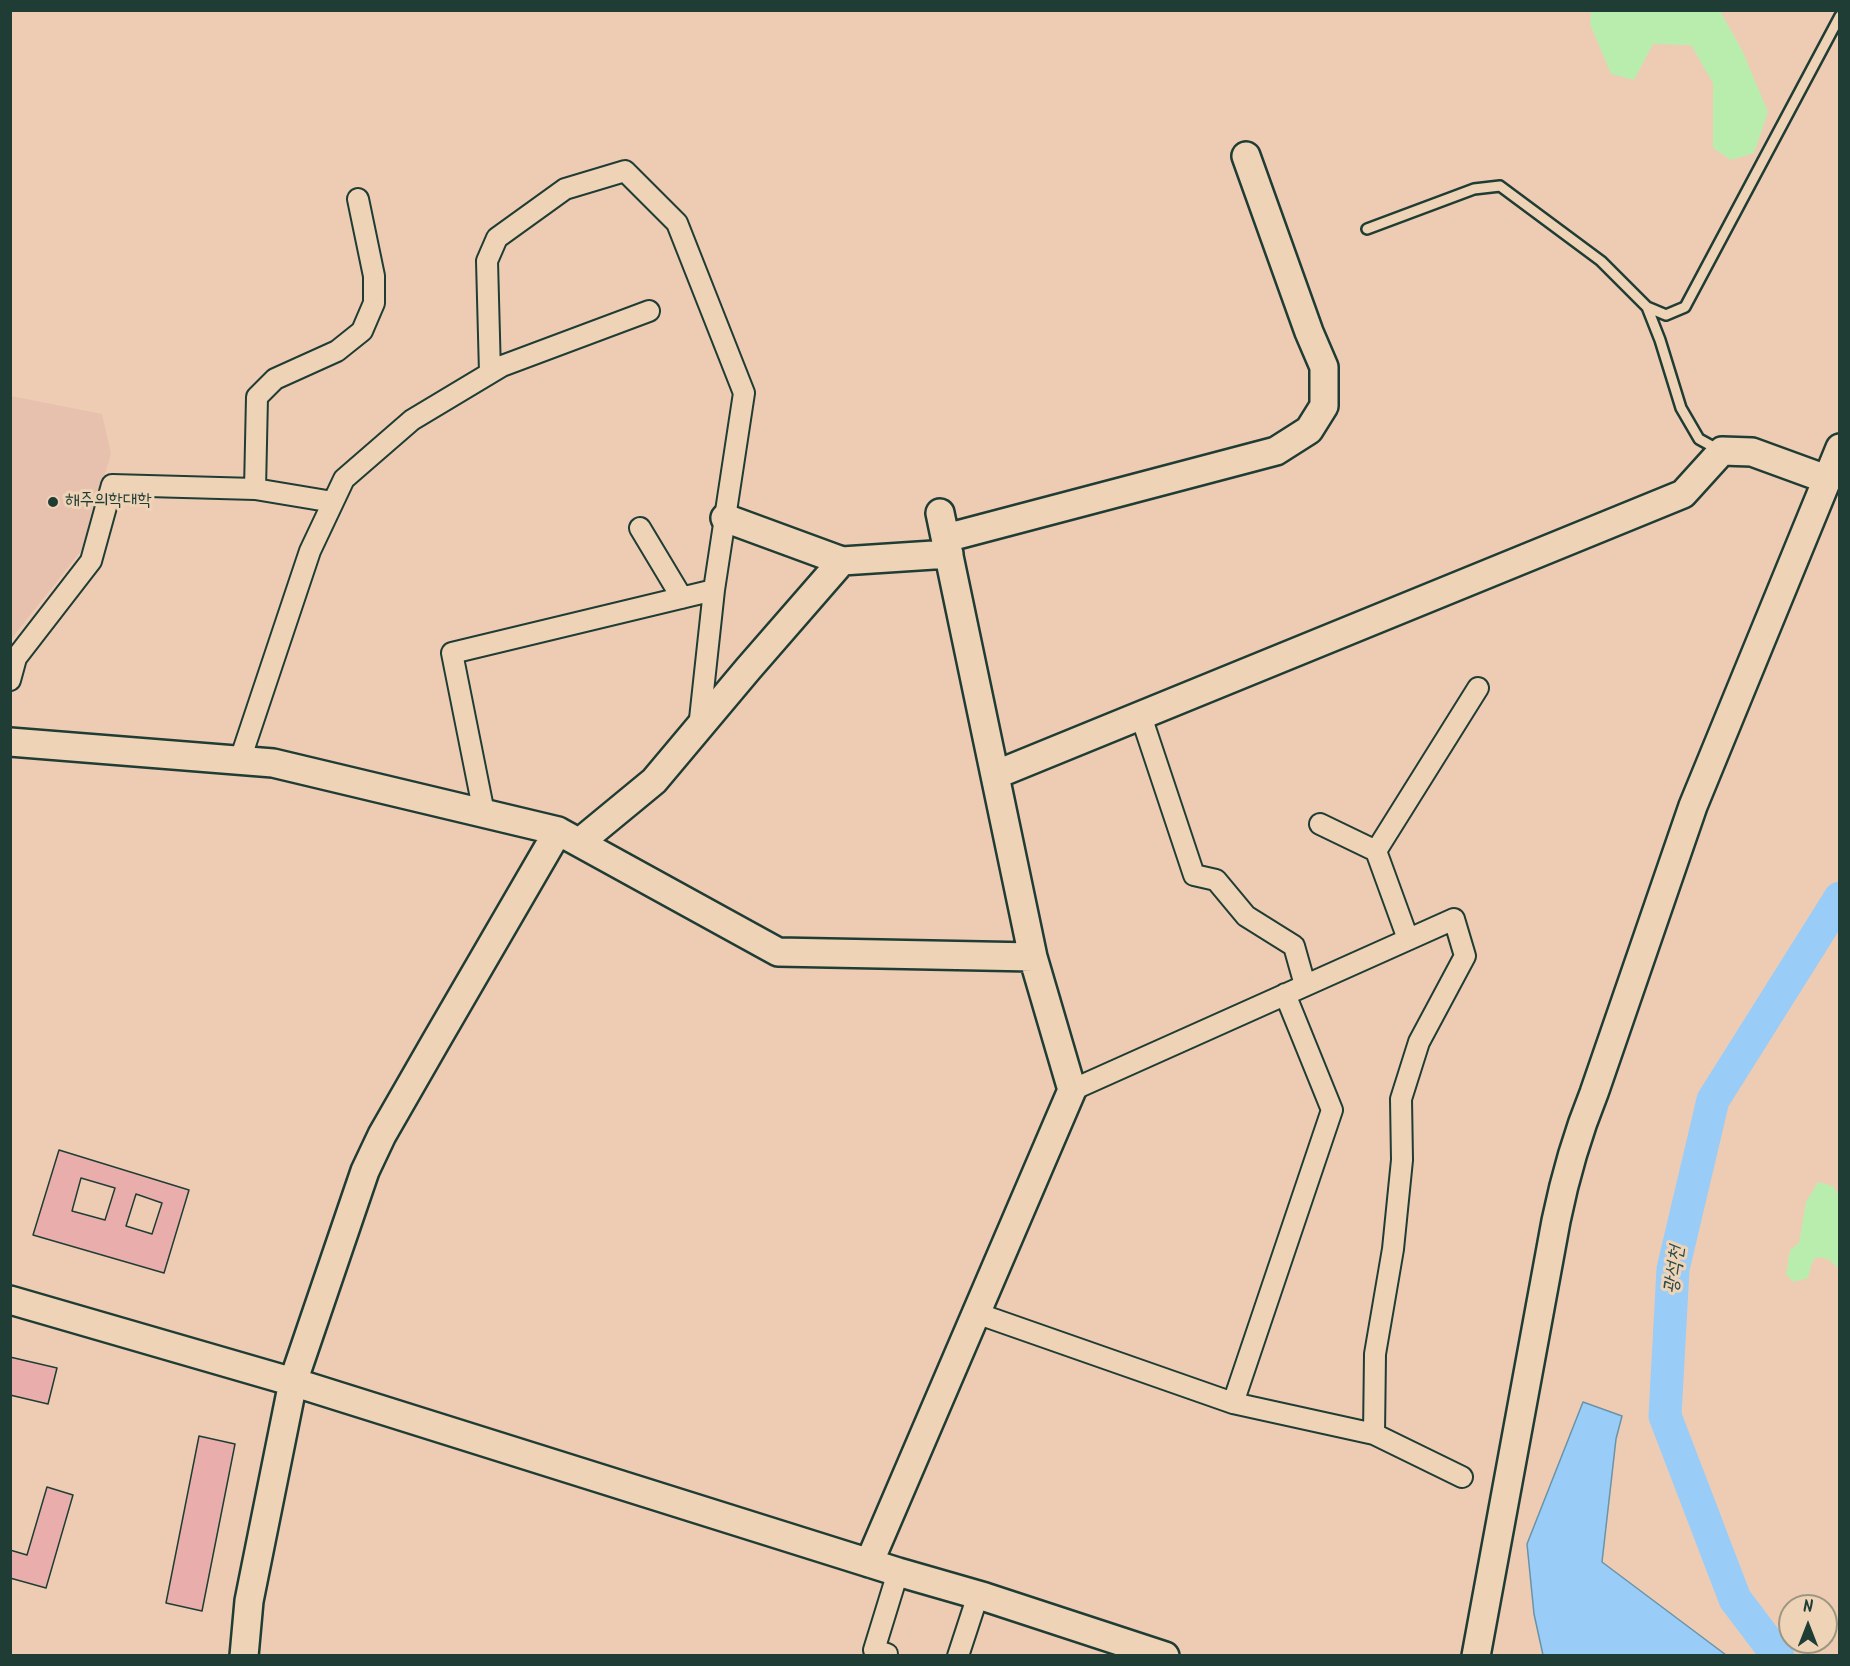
<!DOCTYPE html>
<html>
<head>
<meta charset="utf-8">
<style>
	body { margin:0 }
	#map { position:relative; width:1850px; height:1666px; overflow:hidden; background:#eeccb4; font-family:Kalam,sans-serif }
	canvas { display:block }
	.frame { position:absolute; inset:0; border:12px solid #1f3d34; pointer-events:none }
	.north { position:absolute; left:1778px; top:1594px; width:60px; height:60px; box-sizing:border-box; background:#efd3b6; border:2px solid #9c9782; border-radius:50%; rotate:0deg; font-size:16px; font-weight:700; line-height:24px; text-align:center; color:#1f3d34 }
	.north::after { content:''; display:block; margin:auto; width:21px; height:27px; background:#1f3d34; clip-path:polygon(50% 0,100% 100%,50% 72%,0 100%) }
</style>
</head>
<body>
<div id="map">
<canvas width="1850" height="1666"></canvas>
<div class="frame"></div>
<div class="north">N</div>
</div>
<script>
const ctx = document.querySelector('canvas').getContext('2d');
ctx.lineJoin = 'round';
function paint(path, color) {
  ctx.fillStyle = color;
  ctx.fill(path, 'evenodd');
}
function trace(path, color, width, dash) {
  ctx.strokeStyle = color;
  ctx.lineWidth = width;
  ctx.lineCap = dash ? 'butt' : 'round';
  ctx.setLineDash(dash || []);
  ctx.stroke(path);
}
function write(font, color, halo, rows, align = 'center') {
  ctx.font = font + ' Kalam,"Poor Story",sans-serif';
  ctx.lineWidth = 6;
  ctx.setLineDash([]);
  ctx.textBaseline = 'middle';
  ctx.strokeStyle = halo;
  ctx.fillStyle = color;
  for (const [text, x, y, turn = 0] of rows) {
    ctx.save();
    ctx.translate(x, y);
    ctx.rotate((+turn || 0) * Math.PI / 180);
    ctx.textAlign = isNaN(turn) ? turn : align;
    if (halo) ctx.strokeText(text, 0, 0);
    ctx.fillText(text, 0, 0);
    ctx.restore();
  }
}
paint(new Path2D(`
	M 11,396 L 102,414 L 111,454 L 81,551 L 11,639 Z`), '#e8c0ae');
paint(new Path2D(`
	M 1591,11 L 1720,11 L 1742,50 L 1768,112 L 1754,153 L 1731,160 L 1713,148 L 1713,83 L 1691,45 L 1653,44 L 1634,80 L 1611,74 L 1590,24 Z
	M 1818,1182 L 1833,1186 L 1839,1196 L 1839,1269 L 1828,1259 L 1816,1257 L 1811,1265 L 1808,1278 L 1793,1282 L 1786,1274 L 1790,1250 L 1799,1243 L 1806,1202 Z`), '#b9edae');
const water = new Path2D(`
	M 1583,1402 L 1622,1416 L 1616,1439 L 1602,1562 L 1726,1655 L 1543,1655 L 1534,1614 L 1527,1544 Z`);
paint(water, '#99cdf7');
trace(water, '#6893a9', 1.5);
trace(new Path2D(`
	M 1778,1656 L 1735,1599 L 1665,1416 L 1673,1269 L 1713,1100 L 1840,898`), '#99cdf7', 33);
const building = new Path2D(`
	M 59,1150 L 189,1190 L 164,1273 L 33,1235 ZM 81,1178 L 115,1188 L 105,1220 L 72,1211 ZM 136,1194 L 162,1203 L 152,1234 L 126,1226 Z
	M 10,1357 L 57,1368 L 48,1404 L 10,1395 Z
	M 199,1436 L 235,1444 L 202,1611 L 166,1603 Z
	M 47,1487 L 73,1495 L 46,1588 L 10,1578 L 10,1550 L 27,1555 Z`);
paint(building, '#e9aeab');
trace(building, '#1f3d34', 1.5);
const lane = new Path2D(`
	M 1367,229 L 1474,189 L 1500,186 L 1601,261 L 1647,307 L 1666,315 L 1685,307 L 1840,16
	M 1647,307 L 1660,340 L 1681,408 L 1699,439 L 1719,450`);
const street = new Path2D(`
	M 490,373 L 487,261 L 497,238 L 565,189 L 625,171 L 677,223 L 744,393 L 714,590
	M 255,489 L 257,397 L 275,379 L 337,351 L 362,331 L 374,303 L 374,276 L 358,199
	M 640,528 L 682,598
	M 10,680 L 16,658 L 91,561 L 112,485 L 255,489 L 333,502
	M 1141,716 L 1194,875 L 1216,880 L 1246,916 L 1294,946 L 1305,985
	M 240,760 L 310,551 L 344,479 L 412,420 L 502,366 L 649,311
	M 484,813 L 452,653 L 714,590 L 699,728
	M 1320,824 L 1376,851 L 1408,939
	M 1376,851 L 1478,688
	M 1072,1090 L 1454,919 L 1465,956 L 1419,1042 L 1401,1099 L 1402,1160 L 1393,1249 L 1375,1354 L 1374,1434
	M 976,1313 L 1233,1403 L 1374,1434 L 1462,1477
	M 1233,1403 L 1332,1110 L 1285,994
	M 887,1656 L 887,1654 L 874,1650 L 898,1572
	M 958,1656 L 978,1595`);
const secondary = new Path2D(`
	M 940,513 L 1033,957
	M 725,518 L 842,561
	M 946,538 L 1276,451 L 1309,430 L 1324,406 L 1324,367 L 1309,332 L 1246,156
	M 10,742 L 273,763 L 558,831 L 778,952 L 1033,957 L 1072,1090 L 869,1563
	M 995,775 L 1683,494 L 1722,451 L 1752,452 L 1826,479
	M 580,842 L 654,781 L 748,669 L 842,561 L 949,554
	M 10,1300 L 293,1382 L 898,1572 L 985,1597 L 1165,1656
	M 244,1656 L 249,1601 L 293,1382 L 365,1171 L 382,1135 L 436,1041 L 558,831
	M 1476,1656 L 1556,1221 C 1565,1177 1577,1135 1594,1093 L 1693,806 L 1840,448`);
trace(lane, '#1f3d34', 14);
trace(street, '#1f3d34', 24);
trace(secondary, '#1f3d34', 32);
trace(lane, '#efd3b6', 9);
trace(street, '#efd3b6', 20);
trace(secondary, '#efd3b6', 27);
for (const [x, y, r, color] of [
	[53,502,6,"#1f3d34"]
]) {
  const dot = new Path2D();
  dot.arc(x, y, r, 0, 2 * Math.PI);
  ctx.fillStyle = color;
  ctx.fill(dot);
  trace(dot, '#efd3b6', 2);
}
write('18px', '#1f3d34', '#efd3b6', [
	["해주의학대학",65,502]
], 'left');
write('italic 20px', '#2b4b48', '#efd3b6', [
	["광석천",1676,1270,-82]
]);
</script>
</body>
</html>
